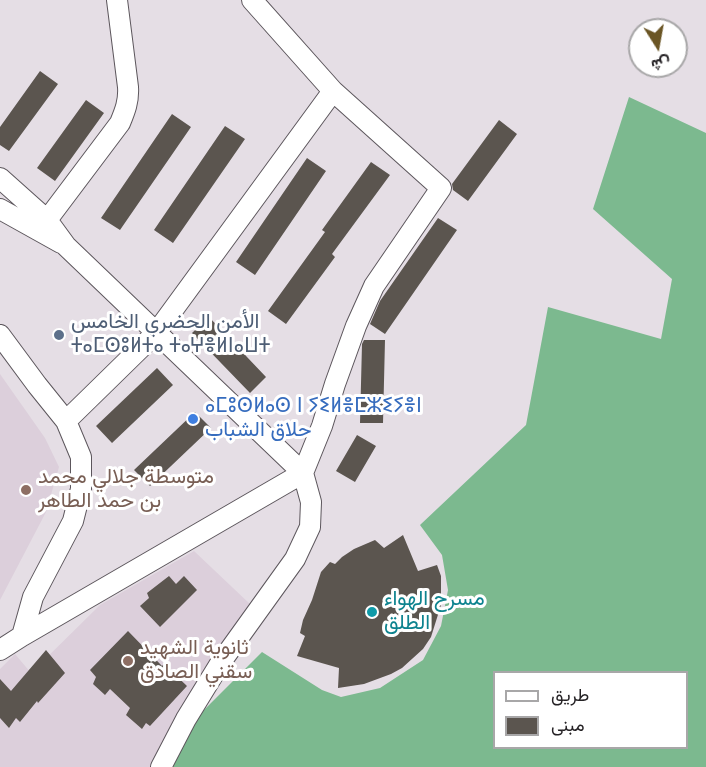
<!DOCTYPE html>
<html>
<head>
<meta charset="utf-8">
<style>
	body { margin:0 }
	#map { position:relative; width:706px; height:767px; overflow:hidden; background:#e5dee5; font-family:Poppins,Vazirmatn,sans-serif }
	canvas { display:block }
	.legend { position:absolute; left:493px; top:671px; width:195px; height:78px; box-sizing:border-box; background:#fff; border:2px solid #a8a7a8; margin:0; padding:8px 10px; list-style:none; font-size:18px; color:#252225 }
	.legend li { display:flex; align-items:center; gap:12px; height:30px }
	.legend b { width:30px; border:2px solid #a8a7a8 }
	.north { position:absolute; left:628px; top:18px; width:60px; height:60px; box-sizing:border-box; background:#fff; border:2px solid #a8a7a8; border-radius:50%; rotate:169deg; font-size:16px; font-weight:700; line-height:24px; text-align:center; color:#252225 }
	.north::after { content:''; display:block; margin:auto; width:21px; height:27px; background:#6a5524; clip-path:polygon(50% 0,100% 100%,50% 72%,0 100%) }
</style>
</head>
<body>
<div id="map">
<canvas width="706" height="767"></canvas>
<ul class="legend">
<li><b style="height:8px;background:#fff"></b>طريق</li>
<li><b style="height:16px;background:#5b554f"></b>مبنى</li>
</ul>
<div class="north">ش</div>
</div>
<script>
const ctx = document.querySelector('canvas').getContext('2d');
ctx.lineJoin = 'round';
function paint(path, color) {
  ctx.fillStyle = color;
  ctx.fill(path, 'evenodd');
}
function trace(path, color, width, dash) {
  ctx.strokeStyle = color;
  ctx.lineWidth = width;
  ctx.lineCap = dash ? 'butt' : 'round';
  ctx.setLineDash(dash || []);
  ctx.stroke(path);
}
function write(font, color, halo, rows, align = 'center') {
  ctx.font = font + ' Poppins,Vazirmatn,"Noto Sans Tifinagh",sans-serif';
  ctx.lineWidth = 6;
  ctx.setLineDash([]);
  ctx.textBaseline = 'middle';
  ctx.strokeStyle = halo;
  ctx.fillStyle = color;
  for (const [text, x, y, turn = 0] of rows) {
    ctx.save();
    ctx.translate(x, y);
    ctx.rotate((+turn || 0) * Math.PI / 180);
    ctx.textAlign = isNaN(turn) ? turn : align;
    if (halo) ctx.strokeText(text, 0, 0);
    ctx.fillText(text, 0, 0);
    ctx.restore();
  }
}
paint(new Path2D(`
	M 0,374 L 45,438 L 59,467 L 46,512 L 0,600 Z
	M 194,551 L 251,605 L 155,767 L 0,767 L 0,669 L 15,654 L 31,673 L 100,605 Z`), '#dccfdb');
paint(new Path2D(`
	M 629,97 L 706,133 L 706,767 L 170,767 L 200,714 L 262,652 L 322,690 L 341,697 L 380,688 L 423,660 L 441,626 L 448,590 L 442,555 L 420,525 L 526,425 L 548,307 L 661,339 L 672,279 L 593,209 ZM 494,672 L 686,672 L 686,748 L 494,748 Z`), '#7cb98f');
paint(new Path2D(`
	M 40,71 L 58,84 L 9,151 L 0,145 L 0,127 Z
	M 86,100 L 104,113 L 55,181 L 37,168 Z
	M 172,114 L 191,127 L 120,230 L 101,218 Z
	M 499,120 L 517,134 L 468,201 L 453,190 L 452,184 Z
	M 225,126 L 245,139 L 173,243 L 154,230 Z
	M 307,158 L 326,171 L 255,275 L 236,262 Z
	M 371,162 L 390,175 L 332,254 L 335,257 L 286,324 L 268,311 L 325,232 L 322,230 Z
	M 438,218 L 457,230 L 385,334 L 370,324 L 380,301 Z
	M 209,317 L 266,377 L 250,393 L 192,333 Z
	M 364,340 L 385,340 L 383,423 L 360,423 L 362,344 Z
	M 157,368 L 173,385 L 112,443 L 96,426 Z
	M 195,412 L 211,428 L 150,486 L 134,470 Z
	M 357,435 L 376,446 L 355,482 L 336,471 Z
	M 403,535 L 418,571 L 437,565 L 441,576 L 441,605 L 431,637 L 423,649 L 402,668 L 391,674 L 364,684 L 338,688 L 339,668 L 297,656 L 305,636 L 300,633 L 303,620 L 312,600 L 321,572 L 330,562 L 335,564 L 342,557 L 354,549 L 375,540 L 384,548 Z
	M 169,576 L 176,584 L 184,576 L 197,590 L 160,627 L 140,606 L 149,598 L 147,593 Z
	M 128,631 L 162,666 L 164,664 L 187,686 L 150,726 L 146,723 L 142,729 L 126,715 L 130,708 L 110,689 L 105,695 L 93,684 L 96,677 L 90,670 Z
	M 46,650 L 65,673 L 38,703 L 37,701 L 20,722 L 16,718 L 9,728 L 0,718 L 0,679 L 11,691 Z`), '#5b554f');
const minor = new Path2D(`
	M 0,178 L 47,220 L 66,246 L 303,473 L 22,636
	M 0,209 L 61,243
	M 47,220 L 120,123 C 125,111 129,101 128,87 L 117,0
	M 0,335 L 37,385 L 66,421 L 81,457 L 81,489 L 73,521 L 33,597 L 22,636 L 0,650
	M 66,421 L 156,333 L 333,91 L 252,0
	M 161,767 L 186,719 L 221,662 L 295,559 L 310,527 L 311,502 L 303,473 L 322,426 L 335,384 L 356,326 L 374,286 L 441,188 L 333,91`);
trace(minor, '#5c565c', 22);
trace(minor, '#fff', 20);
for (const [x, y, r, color] of [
	[59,335,6,"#5c6f8a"],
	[193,419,6,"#3f7fe0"],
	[26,490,6,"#8d6e63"],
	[372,612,6,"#0f9aa8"],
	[128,661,6,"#8d6e63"]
]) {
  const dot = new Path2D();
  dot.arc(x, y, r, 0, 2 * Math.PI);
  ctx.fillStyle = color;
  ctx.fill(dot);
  trace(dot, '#fff', 2);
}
write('21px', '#4e5e75', '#fff', [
	["الأمن الحضري الخامس",71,323],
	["ⵜⴰⵎⵙⵓⵍⵜⴰ ⵜⴰⵖⴻⵍⵏⴰⵡⵜ",71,347]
], 'left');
write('21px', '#366cbe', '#fff', [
	["ⴰⵎⵓⵙⵍⴰⵙ ⵏ ⵢⵉⵍⴻⵎⵣⵉⵢⴻⵏ",205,407],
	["حلاق الشباب",205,431]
], 'left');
write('21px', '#785e54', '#fff', [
	["متوسطة جلالي محمد",38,478],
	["بن حمد الطاهر",38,502],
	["ثانوية الشهيد",140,649],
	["سقني الصادق",140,673]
], 'left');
write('21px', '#0d838f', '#fff', [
	["مسرح الهواء",384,600],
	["الطلق",384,624]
], 'left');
</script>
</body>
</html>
